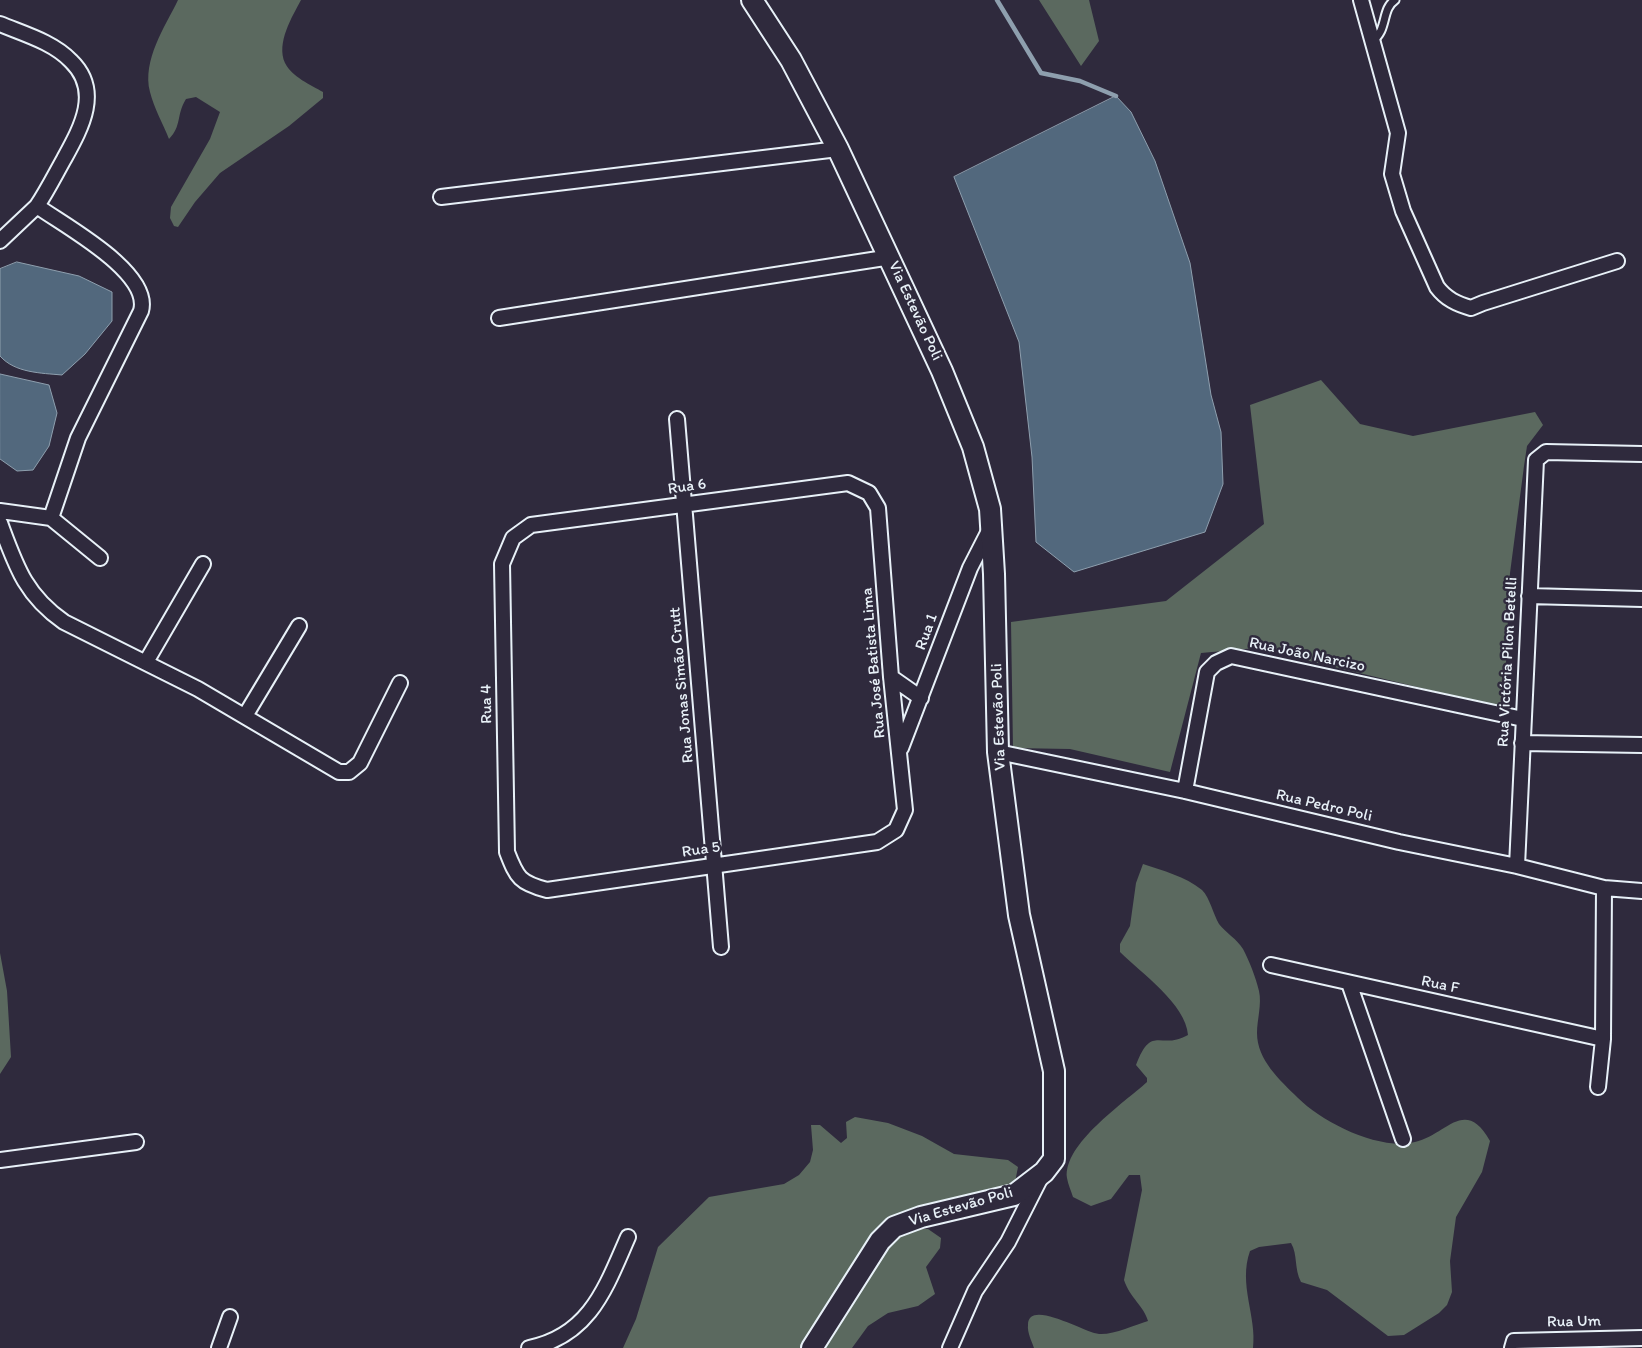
<!DOCTYPE html>
<html>
<head>
<meta charset="utf-8">
<style>
	body { margin:0 }
	canvas { display:block; background:#2f2a3d }
</style>
</head>
<body>
<canvas width="1642" height="1348"></canvas>
<script>
const ctx = document.querySelector('canvas').getContext('2d');
ctx.lineJoin = 'round';
function paint(path, color) {
  ctx.fillStyle = color;
  ctx.fill(path, 'evenodd');
}
function trace(path, color, width, dash) {
  ctx.strokeStyle = color;
  ctx.lineWidth = width;
  ctx.lineCap = dash ? 'butt' : 'round';
  ctx.setLineDash(dash || []);
  ctx.stroke(path);
}
function write(font, color, halo, rows, align = 'center') {
  ctx.font = font + ' Itim,sans-serif';
  ctx.lineWidth = 5;
  ctx.setLineDash([]);
  ctx.textBaseline = 'middle';
  ctx.strokeStyle = halo;
  ctx.fillStyle = color;
  for (const [text, x, y, turn = 0] of rows) {
    ctx.save();
    ctx.translate(x, y);
    ctx.rotate((+turn || 0) * Math.PI / 180);
    ctx.textAlign = isNaN(turn) ? turn : align;
    if (halo) ctx.strokeText(text, 0, 0);
    ctx.fillText(text, 0, 0);
    ctx.restore();
  }
}
paint(new Path2D(`
	M 178,0 L 301,0 C 292,17 276,43 285,63 C 292,77 311,85 323,92 L 323,98 L 289,126 L 220,173 L 195,202 L 178,227 L 174,226 L 170,218 L 171,207 L 210,139 L 220,112 L 196,97 L 186,99 C 176,115 182,126 169,139 C 163,124 154,108 150,92 C 142,60 165,27 178,0 Z
	M 1039,0 L 1089,0 L 1099,41 L 1081,66 Z
	M 1321,380 L 1360,424 L 1413,436 L 1535,412 L 1543,425 L 1527,446 L 1524,466 L 1510,573 L 1504,708 L 1256,648 L 1201,653 L 1170,772 L 1070,749 L 1013,748 L 1011,622 L 1166,601 L 1264,524 L 1250,405 Z
	M 1143,864 C 1163,871 1185,876 1202,890 C 1210,898 1213,914 1219,924 C 1226,933 1237,939 1243,949 C 1249,960 1256,978 1259,991 C 1262,1004 1257,1020 1257,1033 C 1257,1060 1280,1080 1298,1098 C 1323,1123 1380,1151 1415,1142 C 1446,1135 1465,1096 1490,1141 L 1482,1172 L 1456,1217 L 1450,1261 L 1452,1292 L 1447,1305 L 1439,1313 L 1404,1335 L 1388,1336 L 1327,1290 L 1301,1282 C 1294,1269 1298,1255 1291,1243 L 1259,1247 L 1250,1251 C 1238,1285 1257,1316 1253,1348 L 1034,1348 C 1032,1342 1027,1332 1028,1325 C 1028,1298 1085,1333 1099,1334 C 1114,1335 1134,1325 1148,1321 C 1144,1306 1130,1298 1124,1280 L 1142,1190 L 1140,1175 L 1129,1175 L 1111,1199 L 1091,1206 L 1073,1197 C 1071,1191 1068,1184 1067,1178 C 1063,1144 1124,1103 1147,1082 L 1147,1078 L 1136,1065 C 1152,1023 1160,1051 1188,1035 C 1186,1004 1141,973 1120,952 L 1120,944 L 1130,926 L 1136,883 Z
	M 0,953 L 7,991 L 11,1057 L 0,1074 Z
	M 855,1117 L 888,1123 L 922,1136 L 954,1154 L 1008,1160 L 1018,1167 L 1014,1187 L 900,1229 L 928,1229 L 941,1238 L 940,1248 L 926,1267 L 935,1294 L 918,1306 L 888,1313 L 868,1326 L 852,1348 L 623,1348 L 636,1319 L 658,1247 L 709,1197 L 784,1184 L 799,1175 L 810,1162 L 813,1150 L 811,1125 L 820,1125 L 841,1143 L 847,1138 L 846,1122 Z`), '#5b695f');
const water = new Path2D(`
	M 1116,96 L 1131,112 L 1155,161 L 1190,263 L 1211,395 L 1221,432 L 1223,484 L 1205,532 L 1074,572 L 1036,542 L 1032,457 L 1019,342 L 954,177 Z
	M 17,262 L 79,276 L 112,292 L 112,321 L 85,354 L 62,375 C 41,373 15,373 0,356 L 0,269 Z
	M 0,374 L 49,385 L 57,413 L 49,446 L 33,470 L 17,471 L 0,459 Z`);
paint(water, '#52687d');
trace(water, '#8e9fae', 1);
trace(new Path2D(`
	M 997,0 L 1041,73 L 1080,81 L 1116,96`), '#8e9fae', 4.5);
const service = new Path2D(`
	M 1372,41 C 1388,31 1381,9 1395,0`);
const minor = new Path2D(`
	M 1361,0 L 1398,133 L 1392,174 L 1403,211 L 1437,287 C 1446,299 1457,304 1471,308 L 1483,303 L 1617,261
	M 0,24 C 24,34 53,42 71,61 C 102,91 81,128 64,159 C 55,175 47,191 37,206 C 63,225 152,272 141,311 L 78,438 L 51,518 L 100,558
	M 441,197 L 838,149
	M 0,241 L 37,206
	M 499,318 L 891,257
	M 677,419 L 721,947
	M 848,483 L 869,493 L 878,508 L 891,677 L 905,810 L 896,830 L 877,842 L 547,890 C 520,883 517,878 507,852 L 502,564 L 513,538 L 531,525 Z
	M 0,511 L 51,518
	M 0,523 C 16,566 25,595 64,622 L 198,689 L 339,772 L 349,772 L 360,763 L 400,683
	M 1529,596 L 1642,599
	M 146,662 L 203,564
	M 891,677 L 921,698
	M 245,716 L 299,626
	M 1522,743 L 1642,745
	M 901,748 L 970,568 L 991,527
	M 998,752 L 1185,791 L 1399,842 L 1517,866 L 1604,888 L 1642,891
	M 1185,791 L 1207,672 L 1216,663 L 1231,656 L 1523,719
	M 1517,866 L 1536,460 L 1546,452 L 1642,454
	M 1271,965 L 1603,1039
	M 1349,983 L 1403,1139
	M 1598,1087 L 1603,1039 L 1604,888
	M 0,1160 L 136,1142
	M 219,1348 L 230,1317
	M 529,1348 C 590,1336 606,1287 628,1237
	M 950,1348 L 975,1291 L 1008,1242 L 1041,1177
	M 1512,1348 L 1514,1341 L 1642,1338`);
const secondary = new Path2D(`
	M 752,0 L 791,60 L 838,149 L 942,371 L 973,447 L 990,509 L 994,574 L 998,752 L 1019,915 L 1054,1071 L 1054,1159 L 1044,1172 L 1014,1195 L 921,1217 L 894,1227 L 880,1241 L 812,1348`);
trace(service, '#e8f1f8', 11);
trace(minor, '#e8f1f8', 18);
trace(secondary, '#e8f1f8', 24);
trace(service, '#2f2a3d', 7);
trace(minor, '#2f2a3d', 14);
trace(secondary, '#2f2a3d', 20);
write('16px', '#e8f1f8', '#2f2a3d', [
	["Via Estevão Poli",915,311,65],
	["Rua 6",687,487,-8],
	["Rua 1",927,632,-70],
	["Rua João Narcizo",1307,655,12],
	["Rua Victória Pilon Betelli",1508,662,-87],
	["Rua José Batista Lima",874,663,-95],
	["Rua Jonas Simão Crutt",682,685,-95],
	["Rua 4",487,704,-91],
	["Via Estevão Poli",999,717,-92],
	["Rua Pedro Poli",1324,806,13],
	["Rua 5",701,850,-8],
	["Rua F",1440,985,12],
	["Via Estevão Poli",961,1207,-16],
	["Rua Um",1574,1322,-1]
]);
</script>
</body>
</html>
